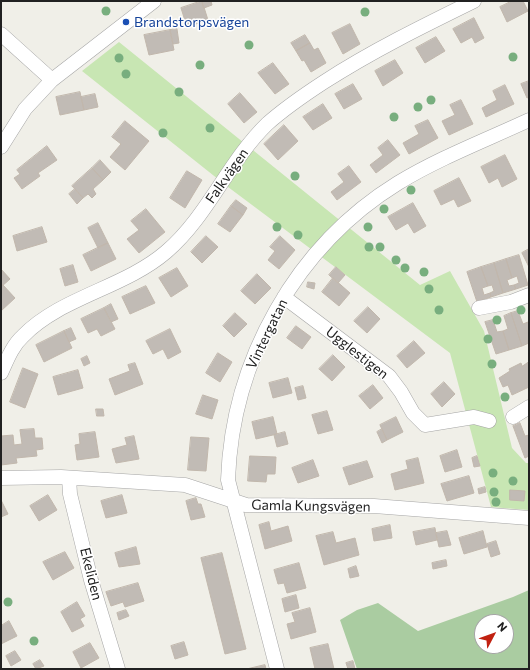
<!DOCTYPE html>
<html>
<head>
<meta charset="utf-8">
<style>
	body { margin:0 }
	#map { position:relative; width:530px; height:670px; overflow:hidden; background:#f0efe8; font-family:Commissioner,sans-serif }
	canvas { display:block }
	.frame { position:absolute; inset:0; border:2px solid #212121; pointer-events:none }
	.north { position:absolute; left:474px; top:614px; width:40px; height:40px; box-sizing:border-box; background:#fff; border:1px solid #a6a6a6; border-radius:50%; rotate:49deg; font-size:11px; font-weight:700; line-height:16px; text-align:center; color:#212121 }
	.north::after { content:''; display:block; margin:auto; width:14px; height:18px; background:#c12111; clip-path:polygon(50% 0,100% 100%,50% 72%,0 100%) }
</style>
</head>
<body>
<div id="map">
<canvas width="530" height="670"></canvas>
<div class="frame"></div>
<div class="north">N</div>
</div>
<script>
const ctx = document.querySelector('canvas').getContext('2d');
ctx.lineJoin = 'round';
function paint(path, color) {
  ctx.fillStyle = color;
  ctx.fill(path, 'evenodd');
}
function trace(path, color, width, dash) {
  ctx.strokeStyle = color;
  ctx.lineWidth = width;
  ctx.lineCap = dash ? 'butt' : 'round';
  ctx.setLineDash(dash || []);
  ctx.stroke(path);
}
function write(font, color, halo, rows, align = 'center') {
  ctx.font = font + ' Commissioner,sans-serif';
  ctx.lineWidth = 3;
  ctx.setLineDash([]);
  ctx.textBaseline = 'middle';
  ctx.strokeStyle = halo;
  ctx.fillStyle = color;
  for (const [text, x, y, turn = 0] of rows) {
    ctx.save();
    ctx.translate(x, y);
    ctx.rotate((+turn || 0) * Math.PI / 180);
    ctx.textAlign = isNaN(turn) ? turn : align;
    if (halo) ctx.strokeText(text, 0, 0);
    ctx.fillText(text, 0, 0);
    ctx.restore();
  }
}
paint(new Path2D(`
	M 119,42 L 420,285 L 450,271 L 484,331 L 512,448 L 526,463 L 529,463 L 529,510 L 491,507 L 450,353 L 228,187 L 82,71 Z`), '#c8e6b3');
paint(new Path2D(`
	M 529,590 L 529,669 L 357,669 L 340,620 L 357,610 L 378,603 L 418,631 L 513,597 ZM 482,622 L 506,622 L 506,646 L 482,646 Z`), '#aacca1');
const building = new Path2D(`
	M 202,1 L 211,1 L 212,5 L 204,8 Z
	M 202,1 L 208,20 L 187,27 L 181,8 Z
	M 512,1 L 523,1 L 528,11 L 507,22 L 500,7 Z
	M 474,18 L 484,38 L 475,43 L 472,37 L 461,43 L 453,29 Z
	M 350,24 L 360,44 L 343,54 L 332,33 Z
	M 177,29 L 179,43 L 173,44 L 170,30 Z
	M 170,30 L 174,50 L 149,55 L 144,35 Z
	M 305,35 L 310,43 L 296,51 L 291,43 Z
	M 436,37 L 445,51 L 425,63 L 416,48 Z
	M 310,43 L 314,50 L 318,48 L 326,63 L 311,72 L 304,60 L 302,61 L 296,51 Z
	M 395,60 L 403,73 L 383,86 L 375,71 Z
	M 273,63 L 289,84 L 275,94 L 258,73 Z
	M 529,81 L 529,97 L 527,98 L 521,84 Z
	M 353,84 L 362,99 L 344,109 L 335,94 Z
	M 505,85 L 514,104 L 486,117 L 482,108 L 497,100 L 493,91 Z
	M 80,92 L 84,110 L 60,115 L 56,97 Z
	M 240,93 L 257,112 L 244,123 L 228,104 Z
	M 95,94 L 98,107 L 84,110 L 81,97 Z
	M 461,100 L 473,124 L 449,135 L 442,121 L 455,115 L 450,105 Z
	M 323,104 L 332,118 L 313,130 L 303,117 Z
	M 428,120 L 438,138 L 409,154 L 403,143 L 419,134 L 415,126 Z
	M 125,121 L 149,141 L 125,170 L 110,157 L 121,144 L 112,137 Z
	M 284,125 L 298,141 L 278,160 L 264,144 Z
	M 388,140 L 400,155 L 376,173 L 370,165 L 383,155 L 378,148 Z
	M 47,146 L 57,160 L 38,173 L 40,176 L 22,189 L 14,178 L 20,174 L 17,170 Z
	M 505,155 L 517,179 L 502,187 L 498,178 L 489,183 L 481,167 Z
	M 100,160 L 111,172 L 103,180 L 92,168 Z
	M 349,166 L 361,182 L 337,200 L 331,192 L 344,182 L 338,174 Z
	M 92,168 L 103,180 L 93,189 L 96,194 L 92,198 L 88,194 L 83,198 L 72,186 Z
	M 187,171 L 202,180 L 185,208 L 170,198 Z
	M 459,178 L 471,201 L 458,207 L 454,199 L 441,205 L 434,191 Z
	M 75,189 L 83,198 L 77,204 L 69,194 Z
	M 236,200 L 247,208 L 243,215 L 231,206 Z
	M 413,203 L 426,226 L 414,233 L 408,223 L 396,230 L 388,217 Z
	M 231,206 L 243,215 L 230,232 L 218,224 Z
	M 146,209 L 165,232 L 139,253 L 127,239 L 139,230 L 131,221 Z
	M 98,223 L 108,243 L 98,248 L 88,228 Z
	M 42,227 L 47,242 L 17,251 L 13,236 Z
	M 206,236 L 218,247 L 202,263 L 191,252 Z
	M 280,236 L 295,250 L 279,269 L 268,260 L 275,251 L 270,247 Z
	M 108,243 L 116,259 L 91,271 L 83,255 Z
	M 529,249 L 529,267 L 522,253 Z
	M 519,255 L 528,285 L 516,289 L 514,285 L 519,283 L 517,276 L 512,278 L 506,259 Z
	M 506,259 L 512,278 L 507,280 L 509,286 L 514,285 L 516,289 L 503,293 L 494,263 Z
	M 494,263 L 503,293 L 491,297 L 490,293 L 494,291 L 492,285 L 488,286 L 481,267 Z
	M 73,265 L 78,282 L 65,286 L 60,269 Z
	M 336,267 L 345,275 L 338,283 L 329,275 Z
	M 481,267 L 488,286 L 482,288 L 484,295 L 490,293 L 491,297 L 477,302 L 467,272 Z
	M 177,268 L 188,286 L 171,297 L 159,278 Z
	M 1,269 L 10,279 L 1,287 Z
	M 257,274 L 271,288 L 255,304 L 241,291 Z
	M 333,278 L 350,293 L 339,306 L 322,292 Z
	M 308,282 L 315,283 L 314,289 L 307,287 Z
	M 3,285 L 15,298 L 1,311 L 1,287 Z
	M 146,286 L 155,303 L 130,314 L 122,297 Z
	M 111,304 L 118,319 L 111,322 L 104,308 Z
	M 368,307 L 380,319 L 367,333 L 354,321 Z
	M 104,308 L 115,329 L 101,336 L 97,329 L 88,333 L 81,319 Z
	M 518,311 L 523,324 L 528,322 L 529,325 L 529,343 L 522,346 L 511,313 Z
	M 235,313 L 247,324 L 234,337 L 223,326 Z
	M 511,313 L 522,346 L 509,350 L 503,331 L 508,329 L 504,316 Z
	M 493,320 L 497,332 L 503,331 L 509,350 L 496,354 L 485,322 Z
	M 296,326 L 311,337 L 302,349 L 287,338 Z
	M 71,328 L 76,339 L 69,342 L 64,331 Z
	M 170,329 L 181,352 L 168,359 L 163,349 L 153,354 L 146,341 Z
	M 64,331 L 72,348 L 44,362 L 36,345 Z
	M 414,341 L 425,353 L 407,368 L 397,356 Z
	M 218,353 L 232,362 L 220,382 L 206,373 Z
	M 333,355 L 345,367 L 332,381 L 319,369 Z
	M 87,356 L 90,363 L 84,366 L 81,359 Z
	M 529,362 L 529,387 L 512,395 L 508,385 L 503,387 L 499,378 L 510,371 L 509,369 L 521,363 L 522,366 Z
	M 135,363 L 143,384 L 115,395 L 109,379 L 130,371 L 128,365 Z
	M 23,368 L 38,374 L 25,408 L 10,402 Z
	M 78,370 L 83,388 L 58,395 L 53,377 Z
	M 288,378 L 292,393 L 273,398 L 269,383 Z
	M 444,382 L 455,394 L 442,407 L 431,394 Z
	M 373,385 L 383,398 L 370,409 L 359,396 Z
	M 303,386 L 306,398 L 298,400 L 295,388 Z
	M 203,395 L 218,400 L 212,419 L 196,414 Z
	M 96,409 L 103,409 L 104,416 L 97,416 Z
	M 327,411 L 333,430 L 318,434 L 312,415 Z
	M 273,417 L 277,434 L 256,439 L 252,422 Z
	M 396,417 L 403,432 L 387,440 L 380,425 Z
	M 520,423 L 525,436 L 529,435 L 529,456 L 525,458 L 513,426 Z
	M 34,429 L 35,438 L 42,438 L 43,449 L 36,450 L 37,456 L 16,458 L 17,463 L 1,465 L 1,436 L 13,435 L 14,445 L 22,444 L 20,430 Z
	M 382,429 L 387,440 L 382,443 L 377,432 Z
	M 95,432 L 99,457 L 77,460 L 75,445 L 80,444 L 79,434 Z
	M 285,432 L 288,444 L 277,447 L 274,435 Z
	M 134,436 L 139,459 L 116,463 L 112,449 L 127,445 L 125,438 Z
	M 191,437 L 209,438 L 206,471 L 188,470 Z
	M 457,450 L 462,467 L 445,472 L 440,456 Z
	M 250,456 L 276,457 L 275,474 L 267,474 L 266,482 L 248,481 Z
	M 477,456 L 480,466 L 474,467 L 472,458 Z
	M 418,458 L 424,483 L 395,490 L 391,474 L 408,469 L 406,461 Z
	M 313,460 L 319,476 L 298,483 L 292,468 Z
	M 367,461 L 373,477 L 349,485 L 343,468 Z
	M 469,476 L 474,493 L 447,501 L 441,484 Z
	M 485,487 L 486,492 L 479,494 L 478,489 Z
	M 510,490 L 525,491 L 524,501 L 510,500 Z
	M 48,495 L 57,510 L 39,521 L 30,506 Z
	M 122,495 L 127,513 L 106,518 L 101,501 Z
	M 196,498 L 198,504 L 201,504 L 205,517 L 191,520 L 186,501 Z
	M 1,500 L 8,514 L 1,517 Z
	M 269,522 L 271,531 L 288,526 L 292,541 L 265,549 L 259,525 Z
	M 390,525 L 392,538 L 374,541 L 372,529 Z
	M 435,528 L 437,540 L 416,545 L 413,532 Z
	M 447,531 L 451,545 L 439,547 L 436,533 Z
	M 483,531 L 487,547 L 464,554 L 459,538 Z
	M 333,532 L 336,543 L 355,538 L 359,555 L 324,565 L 316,536 Z
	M 496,541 L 500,554 L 491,557 L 487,544 Z
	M 136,547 L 140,564 L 119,567 L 115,553 Z
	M 65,552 L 74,568 L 53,580 L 43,562 Z
	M 222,553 L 246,649 L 225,654 L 201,558 Z
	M 446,560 L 447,566 L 433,569 L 432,563 Z
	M 299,563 L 306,588 L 287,593 L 284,583 L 278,584 L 274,570 Z
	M 356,566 L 359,576 L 350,578 L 348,569 Z
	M 138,583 L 144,601 L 125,607 L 123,602 L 111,606 L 106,592 Z
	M 296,595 L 299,608 L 285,612 L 282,599 Z
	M 77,602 L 85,616 L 80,619 L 84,626 L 72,632 L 61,612 Z
	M 310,608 L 316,632 L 291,639 L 287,624 L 295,622 L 292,613 Z
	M 126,610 L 129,616 L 119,620 L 117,613 Z
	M 9,621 L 17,636 L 1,644 L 1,626 Z
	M 184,642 L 188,655 L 175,659 L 171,646 Z
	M 90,643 L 99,658 L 81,668 L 73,652 Z
	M 328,644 L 334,669 L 315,669 L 310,648 Z
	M 15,651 L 21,660 L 11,666 L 6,656 Z
	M 40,660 L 44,666 L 36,669 L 33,664 Z
	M 353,661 L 355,669 L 348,669 L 346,663 Z
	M 265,665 L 266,669 L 247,669 Z`);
paint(building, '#c1bbb5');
trace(building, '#c1b7ac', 1);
const minor = new Path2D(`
	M 1,34 L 52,80
	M 1,147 L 25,109 L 52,80 L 154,1
	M 284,297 L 389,376 L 401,392 L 413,413 L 425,425 L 474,417 L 489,421
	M 479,308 L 511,302 L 529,295
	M 1,373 C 7,360 12,346 23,336 C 61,297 124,288 166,252 C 208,216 228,162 267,124 C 285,108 304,95 324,82 C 372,51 423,26 474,1
	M 513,417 L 529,407
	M 1,478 L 61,477 L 185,485 L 246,505 L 374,506 L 529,518
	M 69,478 L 70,494 L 91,580 L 118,669
	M 277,669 L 228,480 C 232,360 296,246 398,183 C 439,158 486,140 529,120`);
trace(minor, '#a5a5a5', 15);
trace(minor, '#fff', 14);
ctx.fillStyle = '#78ae7e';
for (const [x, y] of [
	[106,11],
	[365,12],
	[249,45],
	[513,57],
	[119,58],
	[200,65],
	[126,74],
	[179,92],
	[431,100],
	[418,107],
	[394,117],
	[210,128],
	[163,133],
	[295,176],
	[411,190],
	[384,209],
	[277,227],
	[368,227],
	[298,235],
	[369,247],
	[380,247],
	[396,260],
	[405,268],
	[424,272],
	[429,289],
	[439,310],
	[521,310],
	[497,320],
	[488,339],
	[492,364],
	[505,397],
	[493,473],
	[513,481],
	[494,492],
	[496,502],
	[8,602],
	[34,641]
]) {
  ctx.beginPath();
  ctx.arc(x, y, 4.5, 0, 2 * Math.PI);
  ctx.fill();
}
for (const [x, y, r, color] of [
	[126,22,4,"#1a4fb4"]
]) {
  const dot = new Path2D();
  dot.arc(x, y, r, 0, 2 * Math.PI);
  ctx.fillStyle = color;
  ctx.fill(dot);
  trace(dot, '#fff', 1.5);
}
write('14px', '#164399', '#fff', [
	["Brandstorpsvägen",134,22]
], 'left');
write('14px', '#212121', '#fff', [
	["Falkvägen",227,176,-55],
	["Vintergatan",267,334,-64],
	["Ugglestigen",357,353,38],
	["Gamla Kungsvägen",311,506,1],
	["Ekeliden",91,574,76]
]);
</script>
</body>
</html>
